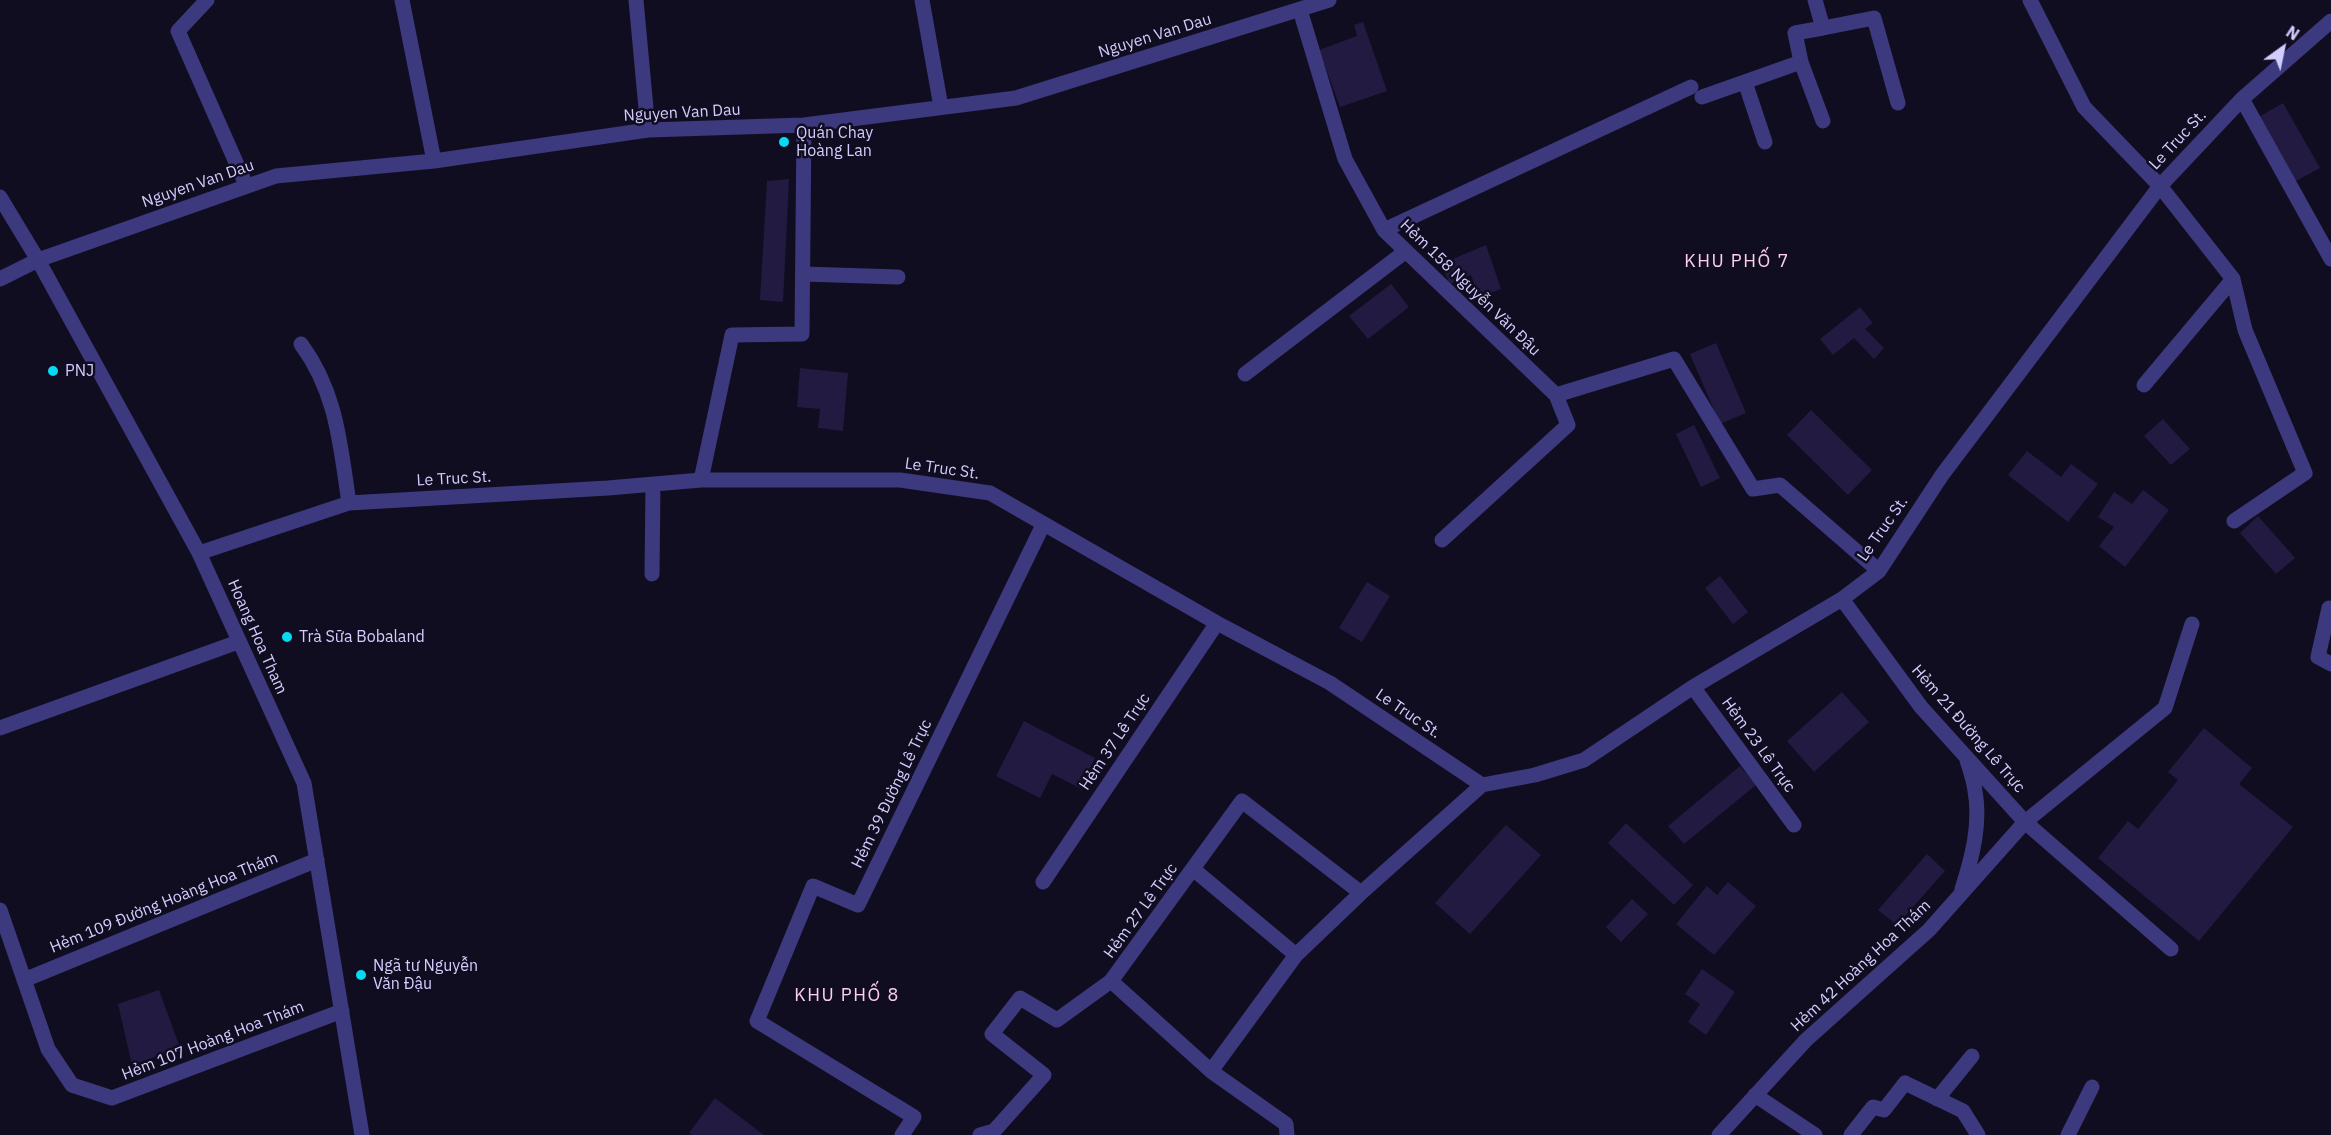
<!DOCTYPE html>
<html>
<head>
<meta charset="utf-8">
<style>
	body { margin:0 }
	#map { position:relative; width:2331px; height:1135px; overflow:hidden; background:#110d20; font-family:"IBM Plex Sans",sans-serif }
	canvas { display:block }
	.north { position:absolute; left:2253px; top:18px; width:60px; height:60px; -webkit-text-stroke:4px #110d20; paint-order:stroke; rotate:33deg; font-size:16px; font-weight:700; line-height:24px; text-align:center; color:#d3cdfe }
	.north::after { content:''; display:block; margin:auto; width:21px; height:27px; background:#d3cdfe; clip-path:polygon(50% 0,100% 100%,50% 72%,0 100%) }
</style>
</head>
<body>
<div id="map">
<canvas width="2331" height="1135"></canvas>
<div class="north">N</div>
</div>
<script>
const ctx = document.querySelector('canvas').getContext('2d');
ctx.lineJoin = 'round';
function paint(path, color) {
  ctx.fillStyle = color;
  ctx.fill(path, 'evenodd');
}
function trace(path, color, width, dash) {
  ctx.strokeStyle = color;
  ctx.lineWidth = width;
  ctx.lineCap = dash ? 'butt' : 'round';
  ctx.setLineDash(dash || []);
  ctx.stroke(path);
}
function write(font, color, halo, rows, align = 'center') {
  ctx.font = font + ' "IBM Plex Sans",sans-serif';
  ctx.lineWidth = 5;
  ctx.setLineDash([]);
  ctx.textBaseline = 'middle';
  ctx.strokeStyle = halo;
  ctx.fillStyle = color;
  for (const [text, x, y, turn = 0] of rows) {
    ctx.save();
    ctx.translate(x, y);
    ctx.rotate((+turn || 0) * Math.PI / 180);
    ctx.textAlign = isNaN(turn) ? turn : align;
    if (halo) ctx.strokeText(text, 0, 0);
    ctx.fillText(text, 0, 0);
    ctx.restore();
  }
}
paint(new Path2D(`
	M 1363,22 L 1387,91 L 1340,107 L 1319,50 L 1357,36 L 1354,25 Z
	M 2283,103 L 2320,168 L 2294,182 L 2257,118 Z
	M 789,179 L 783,302 L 760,300 L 767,181 Z
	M 1486,245 L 1501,289 L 1479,297 L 1471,275 L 1450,284 L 1441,264 Z
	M 1391,284 L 1409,307 L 1368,339 L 1349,316 Z
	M 1860,307 L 1873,323 L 1865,329 L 1884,348 L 1874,359 L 1854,338 L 1833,355 L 1820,339 Z
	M 1716,343 L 1746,413 L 1720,424 L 1690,354 Z
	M 800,368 L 848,373 L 843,431 L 818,428 L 820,409 L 797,407 Z
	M 1811,410 L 1872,470 L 1848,495 L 1787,435 Z
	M 2163,419 L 2190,449 L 2171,465 L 2144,436 Z
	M 1694,425 L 1720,478 L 1701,487 L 1676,434 Z
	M 2027,451 L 2061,477 L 2071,464 L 2098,484 L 2068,522 L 2008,475 Z
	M 2143,490 L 2169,510 L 2125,567 L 2099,546 L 2114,527 L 2098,517 L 2114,492 L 2132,504 Z
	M 2258,516 L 2295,558 L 2276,574 L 2240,533 Z
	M 1720,576 L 1748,612 L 1733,624 L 1705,588 Z
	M 1367,582 L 1390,596 L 1362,642 L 1339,628 Z
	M 1842,692 L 1869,722 L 1814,772 L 1787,741 Z
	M 1024,721 L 1095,758 L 1080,788 L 1052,774 L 1040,798 L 996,776 Z
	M 2204,728 L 2252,768 L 2239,784 L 2293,827 L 2199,941 L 2098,858 L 2128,821 L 2138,829 L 2178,780 L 2168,772 Z
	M 1740,766 L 1756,785 L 1684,844 L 1668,826 Z
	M 1626,823 L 1693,885 L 1674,905 L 1608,843 Z
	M 1506,825 L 1541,855 L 1470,934 L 1435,903 Z
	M 1927,854 L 1945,871 L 1897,925 L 1878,910 Z
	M 1728,882 L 1756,906 L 1714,955 L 1676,924 L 1707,886 L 1717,895 Z
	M 1632,899 L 1648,914 L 1621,942 L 1606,927 Z
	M 1702,969 L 1735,992 L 1706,1035 L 1688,1022 L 1700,1004 L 1685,994 Z
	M 159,990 L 180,1048 L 132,1065 L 118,1004 Z
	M 715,1098 L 764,1135 L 692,1135 L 689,1133 Z`), '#221a41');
trace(new Path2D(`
	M 207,0 L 178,31 L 246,185
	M 402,0 L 434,161
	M 636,0 L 648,130
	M 922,0 L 941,107
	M 1815,0 L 1823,28 L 1874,18 L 1898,103
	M 2030,0 L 2084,107 L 2160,186 L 2233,279 L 2245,330 L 2305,473 L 2234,521
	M 1300,10 L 1345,159 L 1384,230 L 1556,395 L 1568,425 L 1442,540
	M 1801,62 L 1823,121
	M 1745,82 L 1765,142
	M 1702,97 L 1801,62 L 1795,33 L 1823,28
	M 2242,99 L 2331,259
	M 0,197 L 38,260 L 199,553 L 304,783 L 362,1135
	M 1384,230 L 1691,87
	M 803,274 L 898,277
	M 0,279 L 38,260 L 276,176 L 434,161 L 648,130 L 804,125 L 1016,98 L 1329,0
	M 301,344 C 337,393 340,444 349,503
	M 1245,374 L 1406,251
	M 2144,385 L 2233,279
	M 1556,395 L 1674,359 L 1753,489 L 1780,485 L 1879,571
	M 701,480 L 732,335 L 802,334 L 804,125
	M 199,553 L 349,503 L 608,488 L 701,480 L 900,480 L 990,493 L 1217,623 L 1330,683 L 1482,785 L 1535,775 L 1584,760 L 1693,687 L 1842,599 L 1879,571 L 1942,475 L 2160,186 L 2242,99 L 2331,21
	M 652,574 L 653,485
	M 1842,599 L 1921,707 L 2025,822 L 2171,949
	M 2329,608 L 2318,657 L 2331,664
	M 1693,687 L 1794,825
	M 0,728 L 238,642
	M 1193,869 L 1296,955
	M 1043,882 L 1217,623
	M 1962,889 C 1972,858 1981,824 1975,791 C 1974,781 1970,770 1967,760
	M 0,910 L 48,1049 L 72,1085 L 112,1098 L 342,1011
	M 24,980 L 317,860
	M 1111,981 L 1211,1071 L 1296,955 L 1361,893 L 1482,785
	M 1211,1071 L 1286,1124 L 1287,1135
	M 1755,1095 L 1815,1135
	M 1937,1099 L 1972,1056
	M 902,1135 L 914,1117 L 757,1021 L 813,886 L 858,905 L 1043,525
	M 980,1135 L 994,1131 L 1044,1075 L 992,1034 L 1020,998 L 1057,1020 L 1111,981 L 1242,801 L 1361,893
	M 1719,1135 L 1806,1040 L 1929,930 L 2025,822 L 2165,708 L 2192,624
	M 1851,1135 L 1873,1107 L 1884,1110 L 1905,1083 L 1963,1111 L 1978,1135
	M 2068,1135 L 2092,1087`), '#3c397e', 15);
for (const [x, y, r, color] of [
	[784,142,6,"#05daf2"],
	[53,371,6,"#05daf2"],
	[287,637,6,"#05daf2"],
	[361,975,6,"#05daf2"]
]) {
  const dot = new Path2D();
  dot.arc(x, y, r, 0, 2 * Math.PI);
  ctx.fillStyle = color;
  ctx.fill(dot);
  trace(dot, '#110d20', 2);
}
write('16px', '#d3cdfe', '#110d20', [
	["Nguyen Van Dau",1155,36,-17],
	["Nguyen Van Dau",682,113,-3],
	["Le Truc St.",2178,140,-47],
	["Nguyen Van Dau",198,184,-19],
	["Hẻm 158 Nguyễn Văn Đậu",1470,288,44],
	["Le Truc St.",942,469,8],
	["Le Truc St.",454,479,-3],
	["Le Truc St.",1883,529,-55],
	["Hoang Hoa Tham",257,637,66],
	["Le Truc St.",1408,714,34],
	["Hẻm 21 Đường Lê Trực",1968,729,49],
	["Hẻm 37 Lê Trực",1115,742,-56],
	["Hẻm 23 Lê Trực",1758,745,54],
	["Hẻm 39 Đường Lê Trực",892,794,-64],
	["Hẻm 109 Đường Hoàng Hoa Thám",164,903,-22],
	["Hẻm 27 Lê Trực",1141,911,-54],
	["Hẻm 42 Hoàng Hoa Thám",1861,966,-43],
	["Hẻm 107 Hoàng Hoa Thám",213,1041,-21]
]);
write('16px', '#d3cdfe', '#110d20', [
	["Quán Chay",796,133],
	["Hoàng Lan",796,151],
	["PNJ",65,371],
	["Trà Sữa Bobaland",299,637],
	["Ngã tư Nguyễn",373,966],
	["Văn Đậu",373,984]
], 'left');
ctx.letterSpacing = '1.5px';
write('18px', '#fecfed', '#110d20', [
	["KHU PHỐ 7",1737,262],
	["KHU PHỐ 8",847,996]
]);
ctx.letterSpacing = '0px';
</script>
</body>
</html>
